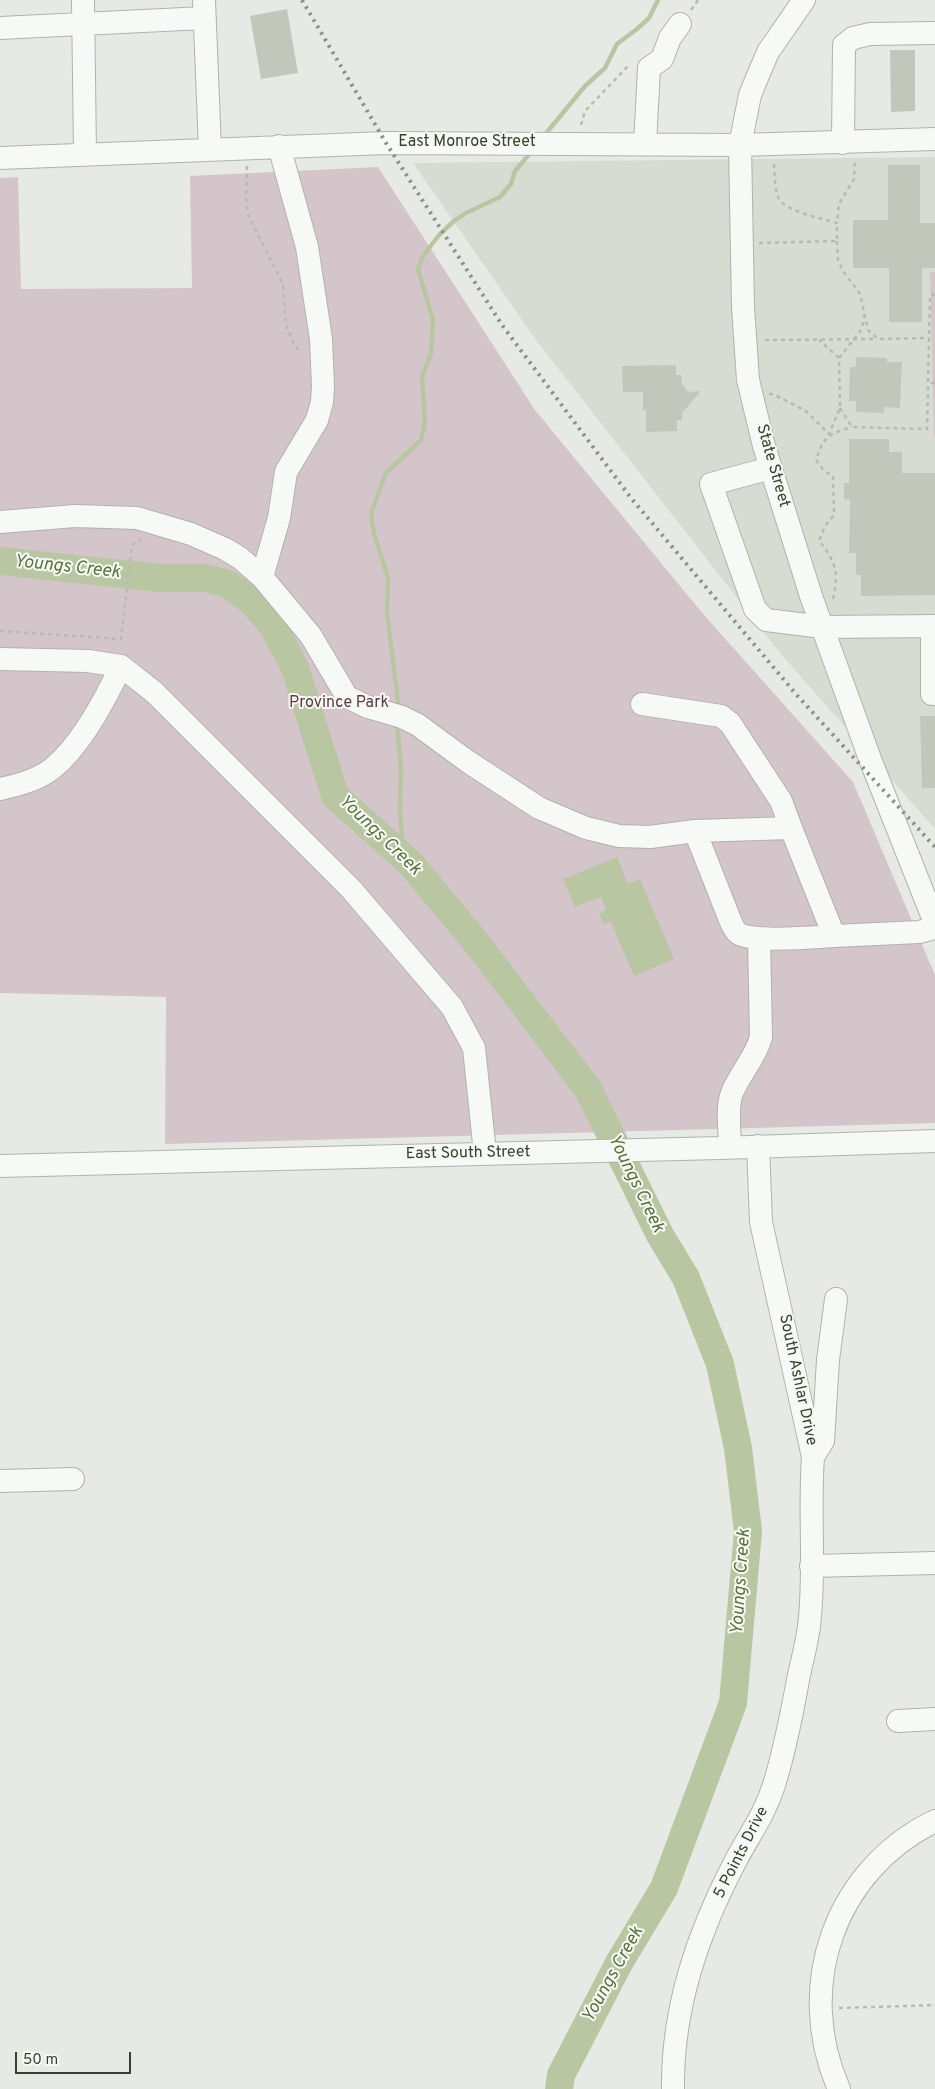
<!DOCTYPE html>
<html>
<head>
<meta charset="utf-8">
<style>
	body { margin:0 }
	#map { position:relative; width:935px; height:2089px; overflow:hidden; background:#e7eae4; font-family:Overpass,sans-serif }
	canvas { display:block }
	.scale { position:absolute; left:15px; top:2052px; width:116px; height:22px; box-sizing:border-box; border:2px solid #37422d; border-top:0; padding-left:6px; font-size:15px; line-height:18px; white-space:nowrap; color:#37422d; -webkit-text-stroke:4px #f6f8f3; paint-order:stroke }
</style>
</head>
<body>
<div id="map">
<canvas width="935" height="2089"></canvas>
<div class="scale">50 m</div>
</div>
<script>
const ctx = document.querySelector('canvas').getContext('2d');
ctx.lineJoin = 'round';
function paint(path, color) {
  ctx.fillStyle = color;
  ctx.fill(path, 'evenodd');
}
function trace(path, color, width, dash) {
  ctx.strokeStyle = color;
  ctx.lineWidth = width;
  ctx.lineCap = dash ? 'butt' : 'round';
  ctx.setLineDash(dash || []);
  ctx.stroke(path);
}
function write(font, color, halo, rows, align = 'center') {
  ctx.font = font + ' Overpass,sans-serif';
  ctx.lineWidth = 4;
  ctx.setLineDash([]);
  ctx.textBaseline = 'middle';
  ctx.strokeStyle = halo;
  ctx.fillStyle = color;
  for (const [text, x, y, turn = 0] of rows) {
    ctx.save();
    ctx.translate(x, y);
    ctx.rotate((+turn || 0) * Math.PI / 180);
    ctx.textAlign = isNaN(turn) ? turn : align;
    if (halo) ctx.strokeText(text, 0, 0);
    ctx.fillText(text, 0, 0);
    ctx.restore();
  }
}
paint(new Path2D(`
	M 935,157 L 935,829 L 780,653 L 536,340 L 413,163 Z`), '#d6dcd2');
paint(new Path2D(`
	M 378,167 L 535,410 L 704,615 L 853,782 L 935,975 L 935,1123 L 165,1144 L 166,997 L 0,993 L 0,178 L 18,177 L 21,289 L 192,288 L 190,176 Z
	M 930,272 L 935,272 L 935,437 L 934,437 Z`), '#d4c5cb');
paint(new Path2D(`
	M 617,857 L 628,884 L 640,879 L 674,959 L 634,976 L 611,922 L 604,924 L 599,914 L 606,910 L 601,897 L 575,907 L 563,879 Z`), '#b8c7a2');
trace(new Path2D(`
	M 543,137 L 585,86 L 605,68 L 617,44 L 637,29 L 649,18 L 658,0
	M 399,708 L 387,614 L 388,578 L 374,534 L 371,513 L 386,473 L 421,440 L 425,422 L 422,376 L 431,354 L 433,320 L 418,269 L 423,256 L 439,235 L 454,221 L 466,213 L 500,197 L 511,184 L 515,171 L 532,151
	M 397,724 L 401,769 L 400,809 L 402,839 L 411,864`), '#b8c7a2', 4.5);
trace(new Path2D(`
	M 0,561 L 160,578 L 205,578 L 228,584 L 251,601 L 272,624 L 295,668 L 335,796 L 411,864 L 475,941 L 588,1089 L 660,1235 L 686,1278 L 720,1364 L 738,1448 L 748,1531 L 733,1703 L 664,1888 L 619,1963 L 561,2075 L 559,2089`), '#b8c7a2', 28);
paint(new Path2D(`
	M 287,9 L 298,73 L 261,79 L 250,16 Z
	M 890,50 L 915,50 L 915,111 L 891,112 Z
	M 888,165 L 920,165 L 920,223 L 935,223 L 935,268 L 922,268 L 922,322 L 889,322 L 889,268 L 853,268 L 853,220 L 888,220 Z
	M 856,357 L 887,358 L 887,362 L 902,362 L 900,408 L 884,407 L 884,413 L 856,412 L 856,401 L 849,401 L 850,367 L 856,367 Z
	M 676,365 L 676,375 L 681,375 L 682,384 L 688,392 L 701,391 L 682,413 L 682,420 L 677,420 L 677,431 L 646,432 L 646,410 L 643,410 L 643,392 L 623,392 L 622,366 Z
	M 849,439 L 889,439 L 889,452 L 902,452 L 902,473 L 935,473 L 935,595 L 861,596 L 861,575 L 856,575 L 856,553 L 849,553 L 850,500 L 844,499 L 844,483 L 849,483 Z
	M 920,716 L 935,716 L 935,788 L 922,788 Z`), '#c1c7bb');
const minor = new Path2D(`
	M 83,0 L 85,154
	M 204,0 L 210,149
	M 804,0 L 768,52 L 759,73 L 750,95 L 740,145 L 743,307 L 748,380 L 764,446 L 811,596 L 870,759 L 935,923
	M 0,28 L 204,18
	M 843,143 L 844,45 L 853,38 L 870,34 L 935,33
	M 645,144 L 649,68 L 662,59 L 670,38 L 680,24
	M 0,158 L 386,143 L 740,145 L 935,139
	M 771,468 L 711,484 L 755,609 L 766,620 L 823,627 L 935,626
	M 0,522 L 75,516 L 137,518 L 191,534 L 225,549 L 240,558 L 262,577 L 311,636 L 347,697 L 368,707 L 402,717 L 418,725 L 467,761 L 539,808 L 586,828 L 619,836 L 650,837 L 695,831 L 791,828 L 834,936 L 919,932 L 935,928
	M 262,577 L 279,518 L 286,472 L 317,420 L 322,402 L 323,386 L 321,339 L 307,247 L 279,146
	M 932,626 L 932,694 L 935,694
	M 0,659 L 88,661 L 121,666 L 154,692 L 351,889 L 452,1007 L 474,1048 L 485,1153
	M 642,704 L 721,716 L 730,723 L 781,801 L 791,828
	M 0,789 C 18,785 38,780 53,768 C 81,745 106,698 121,666
	M 695,831 L 730,920 C 732,924 734,930 738,933 C 748,943 817,937 834,936
	M 730,1147 C 730,1131 726,1108 732,1093 C 740,1073 756,1057 761,1037 L 759,938
	M 0,1166 L 720,1148 L 935,1141
	M 813,1457 L 823,1441 L 828,1360 L 836,1299
	M 0,1481 L 73,1479
	M 811,1566 L 935,1563
	M 898,1721 L 935,1719
	M 673,2089 C 672,2008 698,1933 735,1862 C 749,1835 764,1816 774,1785 C 785,1750 792,1712 799,1675 C 803,1656 809,1636 810,1616 C 815,1563 809,1510 813,1457 L 761,1222 L 758,1146
	M 839,2089 C 794,1987 834,1870 935,1821`);
trace(minor, '#afb4a9', 24);
trace(new Path2D(`
	M 691,10 L 698,0
	M 581,125 L 585,111 L 630,64
	M 774,164 C 775,175 774,188 779,199 C 785,211 824,219 837,223 L 839,204 L 854,179 L 855,160
	M 247,166 L 246,203 L 249,217 L 283,284 L 286,325 L 294,345 L 302,354
	M 837,241 L 838,260 L 843,271 L 860,294 L 868,330 L 878,339 L 929,338
	M 759,243 L 837,241 L 837,223
	M 935,295 L 930,295 L 928,383 L 935,383
	M 765,340 L 877,339
	M 839,358 L 862,329 L 864,316
	M 769,394 L 773,394 L 806,411 L 829,434 L 840,408 L 839,358 L 819,340
	M 840,408 L 852,427 L 927,429 L 928,383
	M 833,599 C 839,574 836,561 819,541 L 825,526 L 834,515 L 833,476 L 824,471 L 816,460 C 824,436 828,434 852,427
	M 0,631 L 121,639 L 132,545 L 141,539
	M 839,2008 L 935,2005`), '#b6bbb2', 2.5, [4, 4]);
trace(minor, '#f7f9f6', 22);
trace(new Path2D(`
	M 302,0 L 386,143 L 502,325 L 631,498 L 795,693 L 935,847`), '#88937e', 4, [2.5, 5]);
write('16px', '#37422d', '#f6f8f3', [
	["East Monroe Street",467,143],
	["State Street",772,466,74],
	["East South Street",468,1154,-1],
	["South Ashlar Drive",797,1380,78],
	["5 Points Drive",742,1853,-63]
]);
write('16px', '#5c3b45', '#f6f8f3', [
	["Province Park",339,704]
]);
write('italic 18px', '#59723a', '#f6f8f3', [
	["Youngs Creek",67,568,6],
	["Youngs Creek",379,836,44],
	["Youngs Creek",635,1184,64],
	["Youngs Creek",742,1582,-86],
	["Youngs Creek",614,1975,-61]
]);
</script>
</body>
</html>
